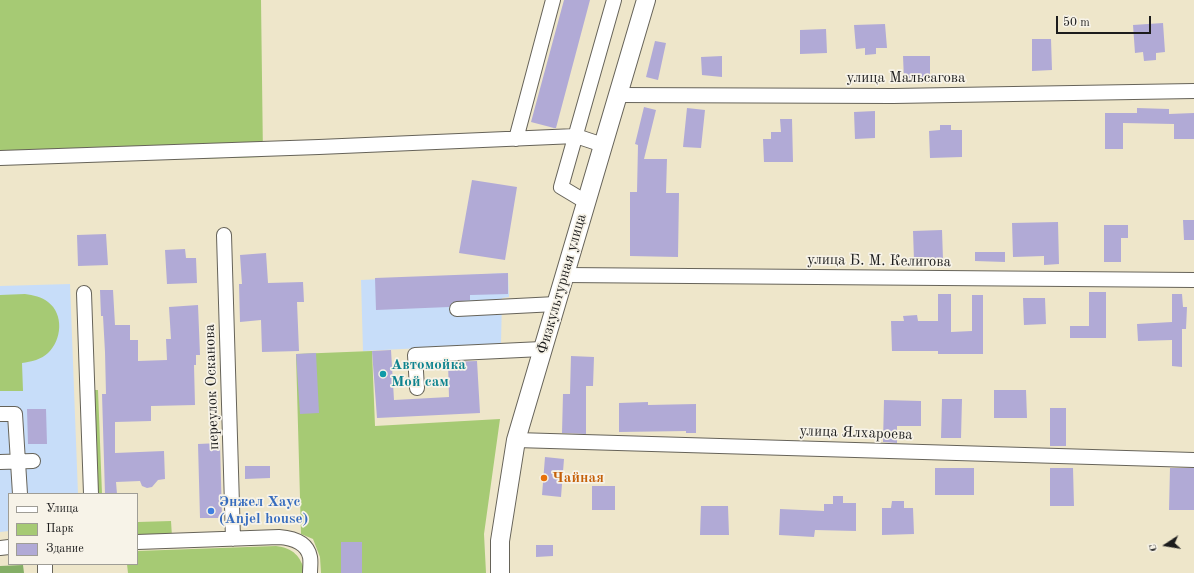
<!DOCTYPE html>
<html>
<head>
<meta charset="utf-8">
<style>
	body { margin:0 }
	#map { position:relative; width:1194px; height:573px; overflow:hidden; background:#eee6ca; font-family:"Old Standard TT",serif }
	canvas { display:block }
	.legend { position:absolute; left:8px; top:493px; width:130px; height:72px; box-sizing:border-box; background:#f7f3e8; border:1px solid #9f9d96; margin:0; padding:5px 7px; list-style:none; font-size:12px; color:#1c1c1c }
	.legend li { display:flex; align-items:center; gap:8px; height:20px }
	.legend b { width:20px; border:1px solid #9f9d96 }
	.north { position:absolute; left:1146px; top:525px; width:40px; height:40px; -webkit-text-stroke:3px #f7f3e8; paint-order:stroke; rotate:258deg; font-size:11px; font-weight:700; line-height:16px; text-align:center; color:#1c1c1c }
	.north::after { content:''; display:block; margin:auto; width:14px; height:18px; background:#1c1c1c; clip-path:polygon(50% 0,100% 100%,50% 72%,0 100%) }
	.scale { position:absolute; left:1056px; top:16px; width:95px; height:18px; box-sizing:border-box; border:2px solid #1c1c1c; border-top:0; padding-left:5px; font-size:12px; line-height:14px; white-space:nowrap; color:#1c1c1c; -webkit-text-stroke:3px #f7f3e8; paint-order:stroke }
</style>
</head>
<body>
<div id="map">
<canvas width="1194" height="573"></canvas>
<ul class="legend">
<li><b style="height:5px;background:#fff"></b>Улица</li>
<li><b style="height:11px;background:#a6ca74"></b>Парк</li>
<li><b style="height:11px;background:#b1aad6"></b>Здание</li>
</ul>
<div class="north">С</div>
<div class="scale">50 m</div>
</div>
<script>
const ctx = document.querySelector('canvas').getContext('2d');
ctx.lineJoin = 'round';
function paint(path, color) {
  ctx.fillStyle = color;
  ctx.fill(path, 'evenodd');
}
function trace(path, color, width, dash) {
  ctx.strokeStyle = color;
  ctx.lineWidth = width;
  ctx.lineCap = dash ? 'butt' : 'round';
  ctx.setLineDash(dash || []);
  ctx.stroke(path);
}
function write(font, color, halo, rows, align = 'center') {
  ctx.font = font + ' "Old Standard TT",serif';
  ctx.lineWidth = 3.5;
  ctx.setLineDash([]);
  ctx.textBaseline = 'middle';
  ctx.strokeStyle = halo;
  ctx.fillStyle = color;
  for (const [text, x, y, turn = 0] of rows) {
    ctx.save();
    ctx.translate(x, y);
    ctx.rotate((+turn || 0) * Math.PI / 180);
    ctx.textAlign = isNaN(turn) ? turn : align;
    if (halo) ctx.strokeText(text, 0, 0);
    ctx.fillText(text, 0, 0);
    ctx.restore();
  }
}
paint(new Path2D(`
	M 508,273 L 509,297 L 502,298 L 501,344 L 363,351 L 361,280 Z
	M 70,284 L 78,494 L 9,494 L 9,531 L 0,532 L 0,286 Z`), '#c7ddf9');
paint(new Path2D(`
	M 0,0 L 261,0 L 263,157 L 0,164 Z
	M 25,294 C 33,295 42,297 48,302 C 64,314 62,340 48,353 C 42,359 31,362 22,363 L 23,391 L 0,391 L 0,295 Z
	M 372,351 L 375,426 L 500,419 L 484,534 L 486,573 L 321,573 L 320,557 L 313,539 L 301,534 L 296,354 Z
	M 90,390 L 98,390 L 102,494 L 94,494 Z
	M 171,521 L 172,537 L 138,538 L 138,522 Z
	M 276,546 C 293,548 301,556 305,573 L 128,573 L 127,564 L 137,564 L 137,551 Z`), '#a6ca74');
paint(new Path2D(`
	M 23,565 L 24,573 L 0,573 L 0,566 Z`), '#84ae66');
paint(new Path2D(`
	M 564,0 L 590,0 L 556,128 L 554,128 L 531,122 Z
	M 1163,23 L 1165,52 L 1156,53 L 1156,60 L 1144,61 L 1143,52 L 1135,53 L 1133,25 Z
	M 885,24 L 887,48 L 876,48 L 876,54 L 865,55 L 865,48 L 856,49 L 854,25 Z
	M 826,29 L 827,53 L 800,54 L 800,30 Z
	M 1032,39 L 1051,39 L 1052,70 L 1032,71 Z
	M 655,41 L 666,43 L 658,80 L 646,77 Z
	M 722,56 L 722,77 L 702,75 L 701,57 Z
	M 903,56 L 930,56 L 930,80 L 904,80 Z
	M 644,107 L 656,110 L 644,159 L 667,159 L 666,193 L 679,193 L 678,257 L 630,256 L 630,192 L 637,192 L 638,145 L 635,144 Z
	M 687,108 L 705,110 L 701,148 L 683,147 Z
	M 1137,108 L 1169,109 L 1169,114 L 1194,113 L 1194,139 L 1174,139 L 1174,124 L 1123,123 L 1123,149 L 1105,149 L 1105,113 L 1137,113 Z
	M 875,111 L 875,138 L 855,139 L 854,112 Z
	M 780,119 L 792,119 L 793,162 L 764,162 L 763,139 L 771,139 L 771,132 L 781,132 Z
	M 940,125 L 951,125 L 951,130 L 962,130 L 962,157 L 930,158 L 929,131 L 940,130 Z
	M 472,180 L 517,187 L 505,260 L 459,253 Z
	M 1183,220 L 1194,220 L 1194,240 L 1184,240 Z
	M 1058,222 L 1059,264 L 1044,265 L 1044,256 L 1013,257 L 1012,223 Z
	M 1104,225 L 1128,225 L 1128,238 L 1121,238 L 1121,262 L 1104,262 Z
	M 942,230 L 943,260 L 914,260 L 913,231 Z
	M 106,234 L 108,265 L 78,266 L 77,235 Z
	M 185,249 L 186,258 L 196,258 L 197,283 L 167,284 L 165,250 Z
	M 975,252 L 1005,252 L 1005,262 L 975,261 Z
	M 266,253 L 268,283 L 303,282 L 304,302 L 297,302 L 299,351 L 262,352 L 261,320 L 240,322 L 239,284 L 242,284 L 240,255 Z
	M 508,273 L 508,294 L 470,295 L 470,300 L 453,302 L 449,307 L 376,310 L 375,278 Z
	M 100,290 L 113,290 L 115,325 L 130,325 L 130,340 L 138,340 L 138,361 L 167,360 L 166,339 L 171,339 L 169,307 L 198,305 L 200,355 L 196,355 L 196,365 L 194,365 L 195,405 L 151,406 L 151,421 L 115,422 L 115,453 L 164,451 L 165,479 L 158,480 L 152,487 L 147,488 L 142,486 L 140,481 L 116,482 L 117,494 L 105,494 L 102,394 L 106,394 L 105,352 L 103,316 L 101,316 Z
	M 1089,292 L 1106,292 L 1106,338 L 1070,338 L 1070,326 L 1089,326 Z
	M 938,294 L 951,294 L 951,332 L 972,331 L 972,295 L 983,295 L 983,354 L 938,354 L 938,351 L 892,351 L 891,321 L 904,321 L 903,316 L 917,315 L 918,321 L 938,321 Z
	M 1172,294 L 1182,294 L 1183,307 L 1187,307 L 1186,329 L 1182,329 L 1182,367 L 1172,366 L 1172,340 L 1138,341 L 1137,324 L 1172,322 Z
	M 1023,298 L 1045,298 L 1046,324 L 1024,325 Z
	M 391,350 L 394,400 L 449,397 L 448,362 L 477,361 L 480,413 L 377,418 L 372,351 Z
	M 316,353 L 319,413 L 300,414 L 296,354 Z
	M 571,356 L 594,357 L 593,386 L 586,386 L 586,434 L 562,433 L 563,394 L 570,394 Z
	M 994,390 L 1026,390 L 1027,418 L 994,418 Z
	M 942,399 L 962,399 L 961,438 L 941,438 Z
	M 884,400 L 921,401 L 921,426 L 897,426 L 897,443 L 883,442 Z
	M 648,402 L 648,405 L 696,404 L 696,433 L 686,433 L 686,431 L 619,432 L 619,403 Z
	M 1050,408 L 1066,408 L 1066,446 L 1050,446 Z
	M 27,409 L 46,409 L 47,444 L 28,444 Z
	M 220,443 L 222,518 L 200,518 L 198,444 Z
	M 545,457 L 564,459 L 561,497 L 542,495 Z
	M 245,466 L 270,466 L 270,478 L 245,479 Z
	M 935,468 L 974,468 L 974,495 L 935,495 Z
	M 1050,468 L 1073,468 L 1074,506 L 1050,506 Z
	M 1170,468 L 1194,468 L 1194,510 L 1169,510 Z
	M 592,486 L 615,486 L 615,510 L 592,510 Z
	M 833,496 L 843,496 L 843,503 L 856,503 L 856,531 L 815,530 L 814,537 L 779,535 L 780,509 L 824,511 L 824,504 L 833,504 Z
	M 892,501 L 904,501 L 904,508 L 913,508 L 914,534 L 882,535 L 882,508 L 891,508 Z
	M 701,506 L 728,506 L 729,535 L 700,535 Z
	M 341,542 L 362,542 L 362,573 L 341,573 Z
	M 536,545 L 553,545 L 553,556 L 536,557 Z`), '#b1aad6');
const minor = new Path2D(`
	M 618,95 L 893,96 L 1194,91
	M 516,139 L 553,0
	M 0,158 L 319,147 L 576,136 L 603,145
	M 586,202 L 561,187 L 614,0
	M 224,235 L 233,539
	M 564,275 L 1194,280
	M 84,293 L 91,494
	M 457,309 L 556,304
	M 417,388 L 415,355 L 542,349
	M 0,414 L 15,414 L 20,494
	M 516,440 L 1194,460
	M 0,462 L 33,461
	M 137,542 L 279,537 C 292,538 307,542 310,557 C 311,562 310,568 310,573
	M 0,548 L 9,547
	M 45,564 L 45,573`);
const major = new Path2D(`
	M 500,573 L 500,541 L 516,440 L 646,0`);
trace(minor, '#666359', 16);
trace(major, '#666359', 20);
trace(minor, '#fff', 14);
trace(major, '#fff', 18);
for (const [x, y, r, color] of [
	[383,374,4,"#0f9aa8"],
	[544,478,4,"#e8710a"],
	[211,511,4,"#3f7fe0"]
]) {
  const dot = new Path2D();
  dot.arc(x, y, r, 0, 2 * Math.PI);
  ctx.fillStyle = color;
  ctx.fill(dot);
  trace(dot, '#f7f3e8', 1.5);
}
write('15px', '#1c1c1c', '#f7f3e8', [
	["улица Мальсагова",906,78],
	["улица Б. М. Келигова",879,261,1],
	["Физкультурная улица",562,284,-74],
	["переулок Осканова",212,387,-92],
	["улица Ялхароева",856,433,2]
]);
write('bold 15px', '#0d838f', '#f7f3e8', [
	["Автомойка",391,365],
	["Мой сам",391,382]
], 'left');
write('bold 15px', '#c56008', '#f7f3e8', [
	["Чайная",552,478]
], 'left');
write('bold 15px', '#366cbe', '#f7f3e8', [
	["Энжел Хаус",219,502],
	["(Anjel house)",219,519]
], 'left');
</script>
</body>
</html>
